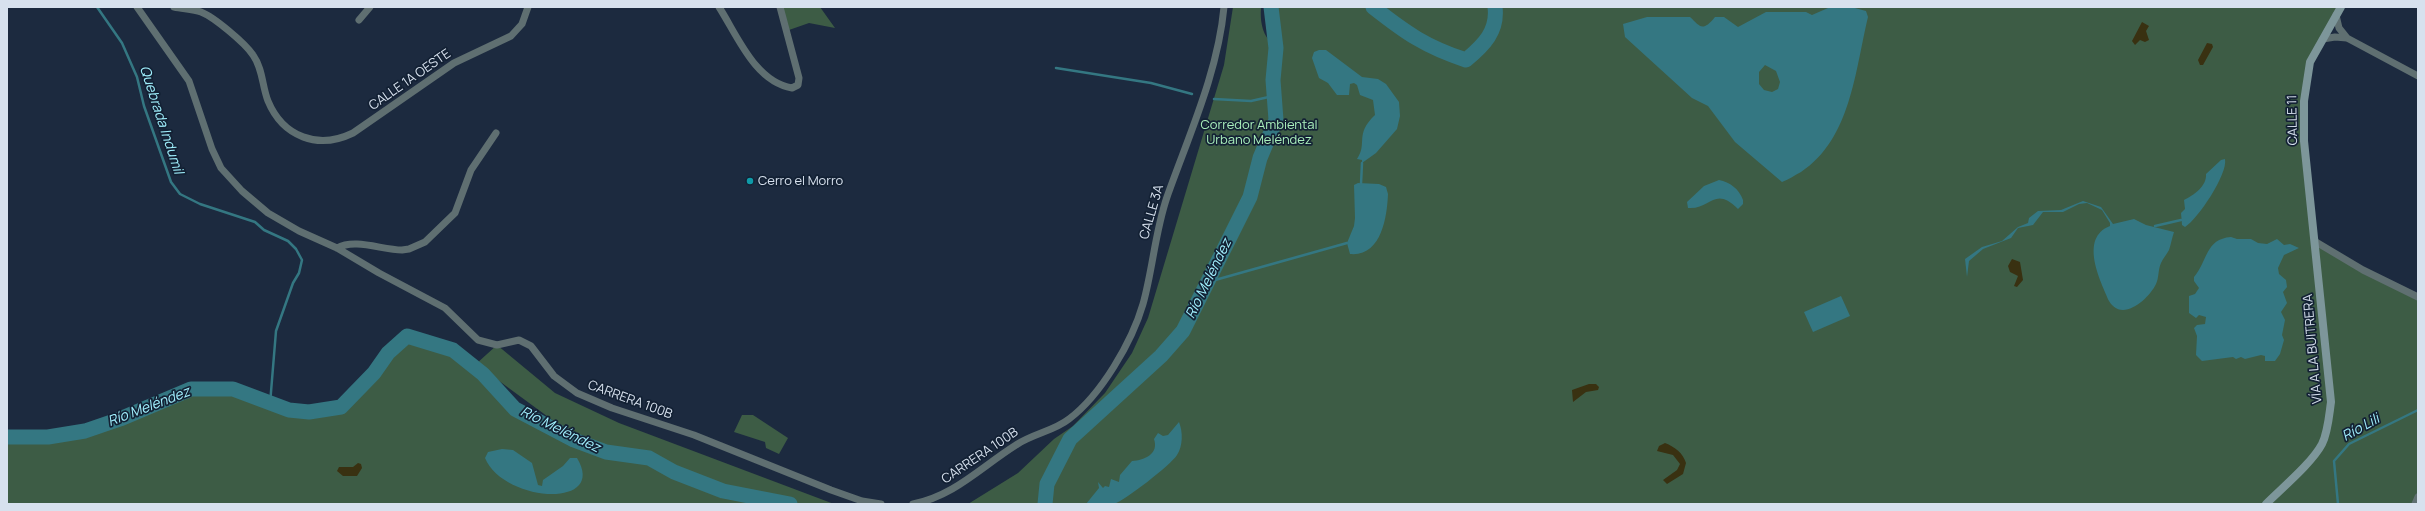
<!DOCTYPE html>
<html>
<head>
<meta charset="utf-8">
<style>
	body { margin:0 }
	#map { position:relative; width:2425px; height:511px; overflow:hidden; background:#1c2a3f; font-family:Manrope,sans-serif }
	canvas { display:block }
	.frame { position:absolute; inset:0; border:8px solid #d7e1ee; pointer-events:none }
</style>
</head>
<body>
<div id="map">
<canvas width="2425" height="511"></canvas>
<div class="frame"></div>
</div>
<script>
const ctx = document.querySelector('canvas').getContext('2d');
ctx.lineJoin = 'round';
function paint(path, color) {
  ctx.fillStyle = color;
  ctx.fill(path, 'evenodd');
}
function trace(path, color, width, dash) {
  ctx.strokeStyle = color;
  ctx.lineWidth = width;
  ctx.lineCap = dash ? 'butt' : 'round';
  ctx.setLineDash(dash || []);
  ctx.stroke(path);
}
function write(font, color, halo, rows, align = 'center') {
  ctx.font = font + ' Manrope,sans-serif';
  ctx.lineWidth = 3.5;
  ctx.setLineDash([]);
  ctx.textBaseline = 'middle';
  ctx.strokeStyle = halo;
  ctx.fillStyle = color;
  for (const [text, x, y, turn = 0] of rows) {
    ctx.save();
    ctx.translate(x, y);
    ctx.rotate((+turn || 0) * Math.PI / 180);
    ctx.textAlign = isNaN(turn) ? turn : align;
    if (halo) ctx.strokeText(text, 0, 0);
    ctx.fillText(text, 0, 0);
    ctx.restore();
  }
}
paint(new Path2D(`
	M 782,7 L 820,7 L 835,28 L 809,23 L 789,30 Z
	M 1233,7 L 1261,7 C 1260,21 1262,37 1275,45 L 1271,7 L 2341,7 L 2310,62 L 2304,101 L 2316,242 L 2418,297 L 2418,497 L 2415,504 L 968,504 L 1018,473 L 1054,439 L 1073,426 L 1105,393 L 1132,353 L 1148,318 L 1224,65 Z
	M 407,336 L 453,350 L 483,374 L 515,409 L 547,427 L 585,444 L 476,364 L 497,345 L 555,393 L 619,423 L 834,504 L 7,504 L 7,437 L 48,437 L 85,431 L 120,419 L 191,389 L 233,389 L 289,410 L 309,412 L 341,407 L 374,373 L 388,353 Z
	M 742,415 L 753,415 L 788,438 L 779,454 L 766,448 L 765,442 L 734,432 Z`), '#3d5c45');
paint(new Path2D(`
	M 2142,22 L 2149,26 L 2146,31 L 2149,40 L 2145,42 L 2140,40 L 2135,45 L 2132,41 Z
	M 2207,43 L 2212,44 L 2213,47 L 2203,65 L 2200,65 L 2198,60 Z
	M 2012,259 L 2020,262 L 2023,280 L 2017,287 L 2014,286 L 2018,276 L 2010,272 L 2008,266 Z
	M 1589,384 L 1596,384 L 1599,387 L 1598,390 L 1586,392 L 1573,402 L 1572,390 Z
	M 1665,443 C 1675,447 1683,453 1686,463 L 1683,474 L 1667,484 L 1663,480 L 1677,470 L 1680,464 L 1673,455 L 1657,451 L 1659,446 Z
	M 358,463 L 361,464 L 362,468 L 357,476 L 343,476 L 337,471 L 339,467 L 353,467 Z`), '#393111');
paint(new Path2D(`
	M 1851,7 L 1866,11 L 1868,17 C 1855,71 1851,139 1801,172 C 1795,175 1788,180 1782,182 L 1735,142 L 1708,106 L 1692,98 L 1625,37 L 1623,24 L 1647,17 L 1690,17 C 1700,26 1702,33 1715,17 L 1724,17 L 1738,27 L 1766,12 L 1806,12 L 1812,15 L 1828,8 ZM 1765,65 L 1776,71 L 1780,82 L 1778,89 L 1772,92 L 1764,90 L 1759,84 L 1759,72 Z
	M 1319,50 L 1326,50 L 1362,77 L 1378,79 L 1386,84 L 1399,102 L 1400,116 L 1397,129 L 1376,153 L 1362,163 L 1362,160 L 1357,159 C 1368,143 1354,135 1375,115 L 1373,100 L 1360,95 L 1357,85 L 1354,83 L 1350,84 L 1349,95 L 1337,95 L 1328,83 L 1319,78 L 1312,58 L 1314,52 Z
	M 2225,159 C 2228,174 2198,219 2185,227 L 2182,225 L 2181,213 L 2185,209 L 2184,200 C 2194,195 2207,186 2206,174 L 2221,160 Z
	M 1719,180 C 1730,182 1739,189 1743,200 L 1743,204 L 1738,209 C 1714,185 1711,210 1688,208 L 1687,202 L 1704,186 Z
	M 1358,183 L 1379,184 L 1386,187 L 1388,194 C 1387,218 1381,257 1350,254 L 1347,243 L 1354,226 L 1355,218 L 1354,185 Z
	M 2083,201 L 2101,207 L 2113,224 L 2134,219 L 2146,225 L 2174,232 C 2172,238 2171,244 2169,250 C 2167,254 2163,258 2161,263 C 2158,269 2159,278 2156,284 C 2149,299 2122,323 2109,301 C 2100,280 2079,238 2110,226 L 2110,223 L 2102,210 L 2087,203 L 2079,204 L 2063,212 L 2043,212 L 2033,225 L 2018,228 L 2011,238 L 1983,249 L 1969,261 L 1967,277 L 1965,259 L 1982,247 L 2002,241 L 2018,227 L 2028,223 L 2029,218 L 2038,211 L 2061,210 Z
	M 2231,237 L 2237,239 L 2251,239 L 2258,243 L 2267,244 L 2277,239 L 2284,245 L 2290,244 L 2299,248 L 2284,255 L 2278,268 L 2279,274 L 2286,280 L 2287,287 L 2283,292 L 2287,303 L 2281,312 L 2285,320 L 2282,335 L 2284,340 L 2280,354 L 2275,361 L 2265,361 L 2265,356 L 2261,355 L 2245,359 L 2241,357 L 2236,359 L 2233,357 L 2202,361 L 2196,355 L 2197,336 L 2194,328 L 2197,325 L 2205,324 L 2206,317 L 2199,315 L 2196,318 L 2189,313 L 2189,296 L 2195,294 L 2199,288 L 2194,281 L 2194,277 C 2208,261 2205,239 2231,237 Z
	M 1841,296 L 1850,316 L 1813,332 L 1804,312 Z
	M 1179,422 C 1183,432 1183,446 1177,455 C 1171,465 1124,501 1114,504 C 1106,506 1094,504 1086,504 L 1099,488 L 1098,482 L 1103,488 L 1105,486 L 1109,487 L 1111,479 L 1119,482 L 1120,475 L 1132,461 C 1145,460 1159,454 1154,439 L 1158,433 L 1163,436 L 1168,435 Z
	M 502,449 L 513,450 L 532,463 L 538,485 L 542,486 L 543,480 L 563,466 L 570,458 L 577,458 C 608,509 504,503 485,458 L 488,452 Z`), '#347782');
trace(new Path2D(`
	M 97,7 L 122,43 L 137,77 L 144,106 L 171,182 L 180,194 L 200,204 L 255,222 L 264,230 L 288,241 L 296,249 L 302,260 L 299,273 L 293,283 L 276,331 L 270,404
	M 1056,68 L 1151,83 L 1192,94
	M 1214,99 L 1251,101 L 1273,96
	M 1361,184 L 1362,163
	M 2155,226 L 2181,220
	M 1208,282 L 1347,243
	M 2338,504 L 2334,461 L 2349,444 L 2418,410`), '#347782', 2.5);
trace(new Path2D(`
	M 1373,7 C 1406,33 1426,47 1466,60 C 1484,45 1498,31 1495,7
	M 7,437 L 48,437 L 85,431 L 120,419 L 191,389 L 233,389 L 289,410 L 309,412 L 341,407 L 374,373 L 388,353 L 407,336 L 453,350 L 483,374 L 515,409 L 574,440 L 606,452 L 649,458 L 674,472 L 723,491 L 790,504
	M 1045,504 L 1047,484 L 1070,439 L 1161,356 L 1183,331 L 1250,197 L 1260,158 L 1276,120 L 1273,80 L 1276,48 L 1271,7`), '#347782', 15);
trace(new Path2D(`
	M 137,7 L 189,81 L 212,149 L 221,168 L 242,191 L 268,213 L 299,231 L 337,248 L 379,273 L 445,308 L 478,340 L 497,345 L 519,340 L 531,346 L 554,376 L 577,393 L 612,408 L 694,435 L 831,490 L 862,501 L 881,504
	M 174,7 C 183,9 193,9 201,12 C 214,17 245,43 253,55 C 263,69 262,86 268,101 C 283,137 318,150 353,133 L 454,63 L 511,36 L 522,24 L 528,7
	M 719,7 C 737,35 755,82 792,88 L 798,85 L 799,78 L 780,7
	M 2336,15 L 2339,28 L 2347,38
	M 359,20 L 370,7
	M 2323,39 L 2335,37 L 2347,38 L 2418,76
	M 2316,242 L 2363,270 L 2418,297
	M 337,248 C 355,238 382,250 402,250 L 409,249 L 425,242 L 455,213 L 471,170 L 496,133
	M 913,504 C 954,496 981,467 1016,445 C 1032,434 1054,431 1069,419 C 1101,395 1132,342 1143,304 C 1153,268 1155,232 1167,197 C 1189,135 1218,72 1224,7
	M 2415,504 L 2418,497`), '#5f6f71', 7);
trace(new Path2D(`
	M 2266,504 C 2282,488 2312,463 2322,444 C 2328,432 2329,416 2331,402 L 2304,141 L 2304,101 L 2310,62 L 2341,7`), '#7d969a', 8);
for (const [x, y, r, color] of [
	[750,181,4,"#0f9aa8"]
]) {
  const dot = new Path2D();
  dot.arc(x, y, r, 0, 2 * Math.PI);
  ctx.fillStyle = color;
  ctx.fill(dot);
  trace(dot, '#132134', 1.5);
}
write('13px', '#d7e1ee', '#132134', [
	["CALLE 1A OESTE",410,80,-35],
	["CALLE 11",2293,120,-91],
	["CALLE 3A",1152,212,-74],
	["VÍA A LA BUITRERA",2313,349,-95],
	["CARRERA 100B",630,400,20],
	["CARRERA 100B",980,456,-34]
]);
write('13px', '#aaf0bc', '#132134', [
	["Corredor Ambiental",1259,125],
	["Urbano Meléndez",1259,140]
]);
write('13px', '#d7e1ee', '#132134', [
	["Cerro el Morro",758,181]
], 'left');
write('italic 14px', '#a1f0fe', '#132134', [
	["Quebrada Indumil",161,120,72],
	["Río Meléndez",1209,279,-64],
	["Río Meléndez",149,407,-21],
	["Río Lili",2361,428,-29],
	["Río Meléndez",560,430,26]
]);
</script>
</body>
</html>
